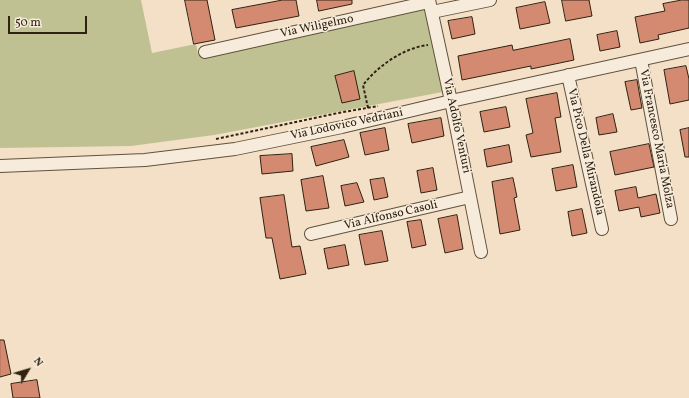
<!DOCTYPE html>
<html>
<head>
<meta charset="utf-8">
<style>
	body { margin:0 }
	#map { position:relative; width:689px; height:398px; overflow:hidden; background:#f3e0c7; font-family:Vollkorn,serif }
	canvas { display:block }
	.north { position:absolute; left:8px; top:350px; width:40px; height:40px; -webkit-text-stroke:3px #f7ebdb; paint-order:stroke; rotate:52deg; font-size:11px; font-weight:700; line-height:16px; text-align:center; color:#2f2210 }
	.north::after { content:''; display:block; margin:auto; width:14px; height:18px; background:#2f2210; clip-path:polygon(50% 0,100% 100%,50% 72%,0 100%) }
	.scale { position:absolute; left:8px; top:16px; width:79px; height:18px; box-sizing:border-box; border:2px solid #2f2210; border-top:0; padding-left:5px; font-size:12px; line-height:14px; white-space:nowrap; color:#2f2210; -webkit-text-stroke:3px #f7ebdb; paint-order:stroke }
</style>
</head>
<body>
<div id="map">
<canvas width="689" height="398"></canvas>
<div class="north">N</div>
<div class="scale">50 m</div>
</div>
<script>
const ctx = document.querySelector('canvas').getContext('2d');
ctx.lineJoin = 'round';
function paint(path, color) {
  ctx.fillStyle = color;
  ctx.fill(path, 'evenodd');
}
function trace(path, color, width, dash) {
  ctx.strokeStyle = color;
  ctx.lineWidth = width;
  ctx.lineCap = dash ? 'butt' : 'round';
  ctx.setLineDash(dash || []);
  ctx.stroke(path);
}
function write(font, color, halo, rows, align = 'center') {
  ctx.font = font + ' Vollkorn,serif';
  ctx.lineWidth = 3;
  ctx.setLineDash([]);
  ctx.textBaseline = 'middle';
  ctx.strokeStyle = halo;
  ctx.fillStyle = color;
  for (const [text, x, y, turn = 0] of rows) {
    ctx.save();
    ctx.translate(x, y);
    ctx.rotate((+turn || 0) * Math.PI / 180);
    ctx.textAlign = isNaN(turn) ? turn : align;
    if (halo) ctx.strokeText(text, 0, 0);
    ctx.fillText(text, 0, 0);
    ctx.restore();
  }
}
paint(new Path2D(`
	M 0,0 L 141,0 L 152,53 L 196,44 L 198,54 L 430,2 L 448,91 L 214,135 L 131,146 L 0,148 Z`), '#bfc193');
const building = new Path2D(`
	M 185,0 L 207,0 L 215,40 L 194,44 Z
	M 283,0 L 296,0 L 299,16 L 236,28 L 232,10 Z
	M 317,0 L 352,0 L 352,4 L 319,11 Z
	M 562,0 L 589,0 L 592,16 L 566,21 Z
	M 682,0 L 689,0 L 689,28 L 658,35 L 659,39 L 640,43 L 635,17 L 665,11 L 663,4 Z
	M 545,2 L 550,23 L 520,29 L 516,8 Z
	M 472,17 L 475,34 L 452,39 L 448,21 Z
	M 617,31 L 620,47 L 600,51 L 597,35 Z
	M 570,39 L 574,60 L 531,69 L 531,66 L 462,80 L 458,56 L 512,45 L 513,50 Z
	M 686,66 L 689,79 L 689,100 L 670,104 L 664,70 Z
	M 354,71 L 360,99 L 342,103 L 335,76 Z
	M 637,80 L 642,108 L 631,110 L 625,82 Z
	M 557,93 L 561,117 L 555,118 L 561,152 L 531,157 L 526,135 L 533,133 L 526,99 Z
	M 506,107 L 510,127 L 484,132 L 480,112 Z
	M 613,114 L 617,132 L 599,135 L 596,118 Z
	M 441,118 L 444,136 L 412,143 L 408,124 Z
	M 385,128 L 389,150 L 365,155 L 360,133 Z
	M 689,128 L 689,157 L 685,157 L 680,130 Z
	M 344,140 L 349,157 L 316,166 L 311,147 Z
	M 649,144 L 654,167 L 615,175 L 610,152 Z
	M 509,145 L 512,162 L 487,167 L 484,150 Z
	M 292,154 L 293,171 L 262,174 L 260,156 Z
	M 573,165 L 577,187 L 556,191 L 552,169 Z
	M 433,168 L 437,190 L 421,193 L 417,171 Z
	M 323,176 L 329,208 L 306,211 L 301,180 Z
	M 384,178 L 388,197 L 374,200 L 370,180 Z
	M 513,178 L 517,197 L 514,198 L 520,230 L 500,234 L 492,182 Z
	M 357,183 L 364,202 L 345,206 L 341,186 Z
	M 636,187 L 638,198 L 656,194 L 660,213 L 641,217 L 639,207 L 619,211 L 615,191 Z
	M 284,195 L 292,247 L 300,246 L 306,274 L 280,279 L 272,238 L 266,238 L 260,198 Z
	M 582,209 L 587,233 L 572,236 L 568,212 Z
	M 457,215 L 463,249 L 445,253 L 438,219 Z
	M 421,220 L 426,245 L 412,248 L 407,222 Z
	M 382,231 L 388,261 L 365,265 L 359,235 Z
	M 345,245 L 349,265 L 328,269 L 324,249 Z
	M 0,340 L 4,340 L 11,374 L 0,377 Z
	M 37,380 L 40,398 L 13,398 L 11,384 Z`);
paint(building, '#d48971');
trace(building, '#2f2210', 1);
const minor = new Path2D(`
	M 429,0 L 451,101 L 481,252
	M 432,12 L 490,0
	M 205,52 L 429,2
	M 641,60 L 671,219
	M 568,75 L 602,229
	M 0,166 L 145,160 L 235,149 L 342,127 L 451,101 L 689,49
	M 311,234 L 470,197`);
trace(minor, '#60523e', 14);
trace(new Path2D(`
	M 368,108 L 363,85 C 378,66 403,48 428,45
	M 216,139 L 338,113 L 378,106`), '#2f2210', 2, [3, 2]);
trace(minor, '#f7ebdb', 12);
write('12px', '#2f2210', '#f7ebdb', [
	["Via Wiligelmo",317,27,-12],
	["Via Lodovico Vedriani",347,125,-12],
	["Via Adolfo Venturi",456,126,78],
	["Via Francesco Maria Molza",656,139,79],
	["Via Pico Della Mirandola",585,152,77],
	["Via Alfonso Casoli",391,216,-13]
]);
</script>
</body>
</html>
